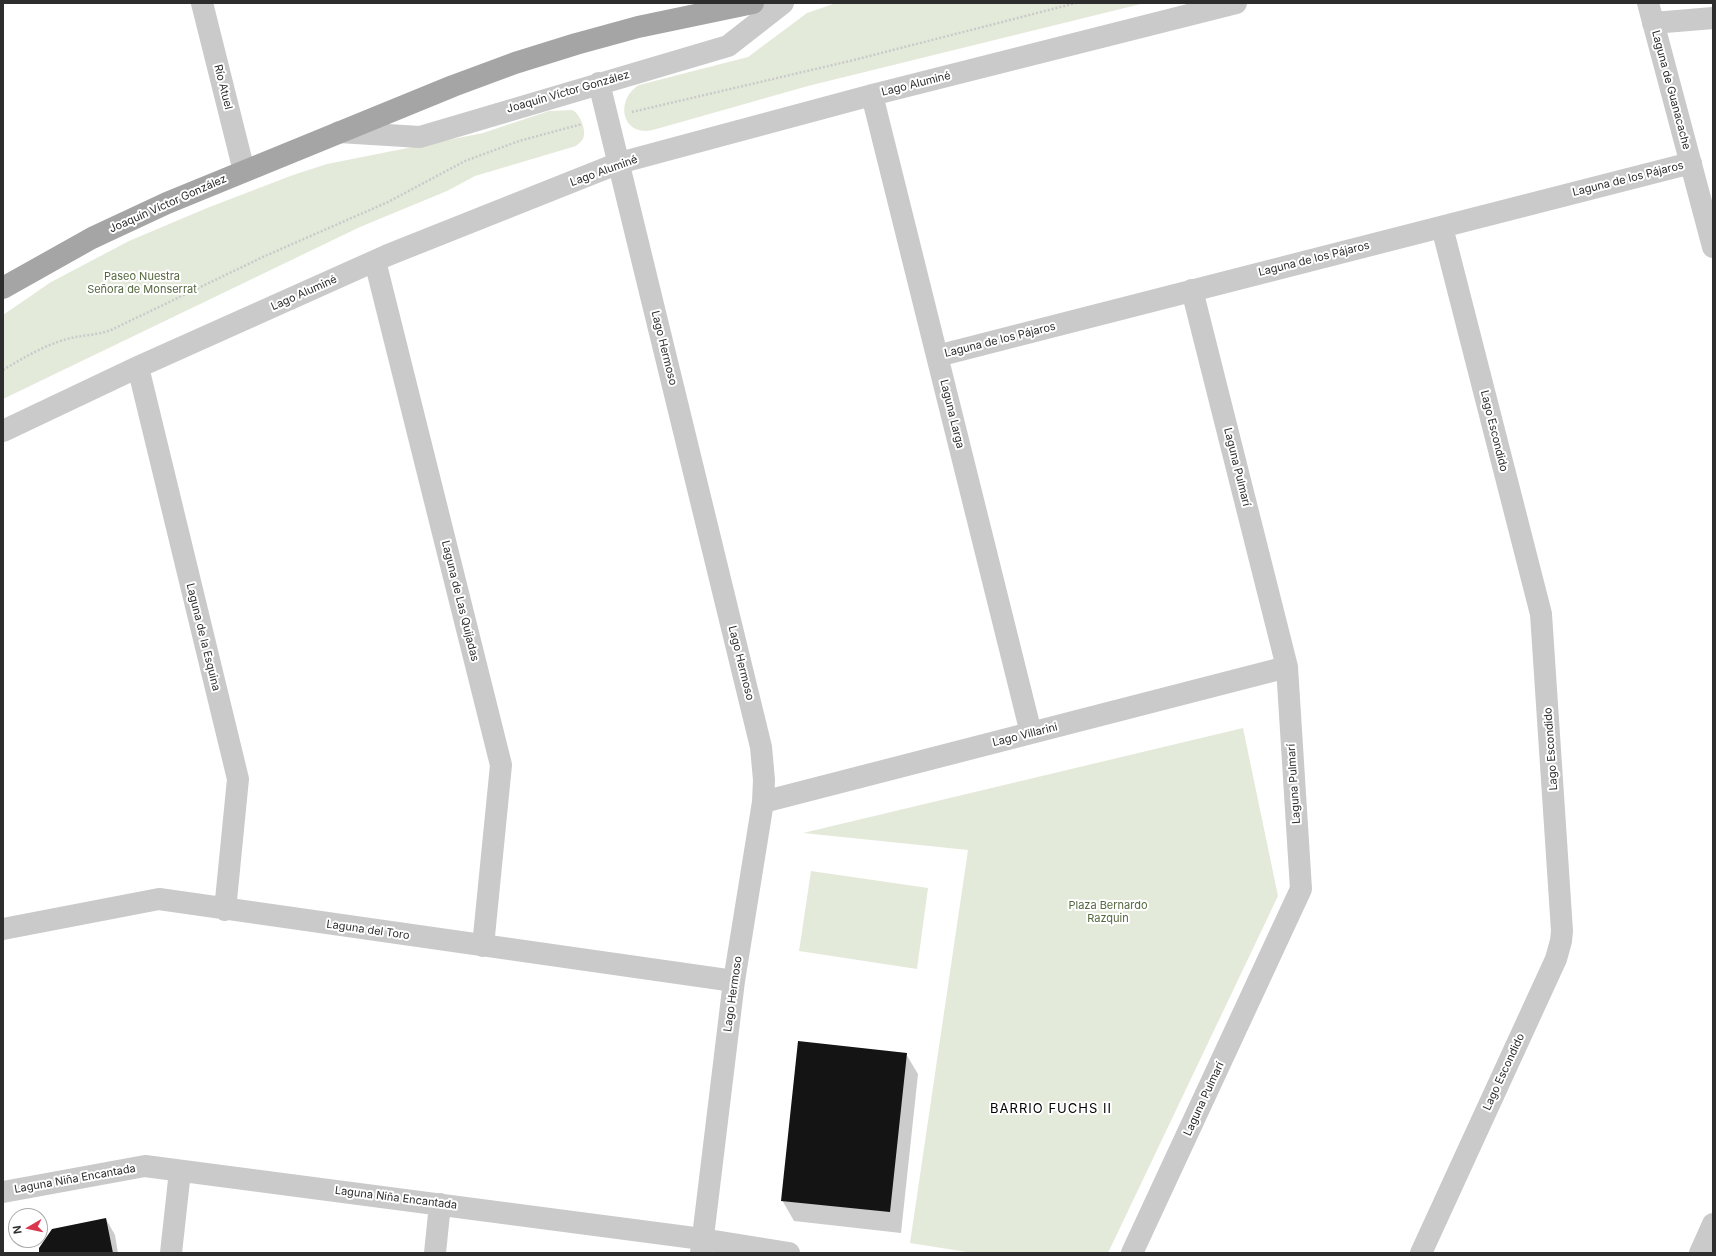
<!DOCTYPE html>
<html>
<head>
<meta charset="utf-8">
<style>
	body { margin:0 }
	#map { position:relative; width:1716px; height:1256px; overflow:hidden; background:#fff; font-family:Inter,sans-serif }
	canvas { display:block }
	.frame { position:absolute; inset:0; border:4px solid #2d2d2d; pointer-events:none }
	.north { position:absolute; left:8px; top:1208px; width:40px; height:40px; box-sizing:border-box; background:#fff; border:1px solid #ababab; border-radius:50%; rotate:261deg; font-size:11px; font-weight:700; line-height:16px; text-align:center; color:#2d2d2d }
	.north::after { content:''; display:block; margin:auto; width:14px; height:18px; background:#dc364e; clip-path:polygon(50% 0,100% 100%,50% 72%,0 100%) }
</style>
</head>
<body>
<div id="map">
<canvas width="1716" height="1256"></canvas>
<div class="frame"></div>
<div class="north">N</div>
</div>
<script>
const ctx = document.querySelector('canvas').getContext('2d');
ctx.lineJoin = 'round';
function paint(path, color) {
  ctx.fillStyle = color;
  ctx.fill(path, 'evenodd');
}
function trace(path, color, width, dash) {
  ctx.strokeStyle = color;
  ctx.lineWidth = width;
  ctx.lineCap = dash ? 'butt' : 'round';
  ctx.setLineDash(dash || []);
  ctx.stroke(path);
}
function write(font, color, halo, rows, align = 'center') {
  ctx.font = font + ' Inter,sans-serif';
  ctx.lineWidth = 4;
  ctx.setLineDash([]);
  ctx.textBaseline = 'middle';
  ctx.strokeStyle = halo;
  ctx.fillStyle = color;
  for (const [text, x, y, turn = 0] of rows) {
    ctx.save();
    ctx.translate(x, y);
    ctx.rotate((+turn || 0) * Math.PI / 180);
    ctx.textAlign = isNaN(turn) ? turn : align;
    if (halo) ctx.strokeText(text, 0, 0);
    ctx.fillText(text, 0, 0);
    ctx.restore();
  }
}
paint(new Path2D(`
	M 836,3 L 1145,3 L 808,86 L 660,128 C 655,129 650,131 645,131 C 619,130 618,97 639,85 L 748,57 L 807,13 Z
	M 572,110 C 580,113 587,131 583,139 C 581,142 578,144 576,146 L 475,176 L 447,191 L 360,227 L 3,399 L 3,315 L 51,282 L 129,241 L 207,208 L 293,175 L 327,164 L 483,133 L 549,111 Z
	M 1243,728 L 1278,896 L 1108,1253 L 973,1253 L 910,1243 L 968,850 L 803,833 Z
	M 811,871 L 928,888 L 917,969 L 799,951 Z`), '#e4eada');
paint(new Path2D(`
	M 906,1054 L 918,1074 L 901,1233 L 794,1221 L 782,1200 Z
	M 106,1219 L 115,1235 L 118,1253 L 41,1253 Z`), '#0003');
paint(new Path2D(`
	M 798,1041 L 907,1053 L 890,1212 L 781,1201 Z
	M 106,1218 L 113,1253 L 39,1253 L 39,1248 L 52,1229 Z`), '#141414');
trace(new Path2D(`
	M 632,112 L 854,60 L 1076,3
	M 3,370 C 25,357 46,344 71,338 C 84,335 98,335 111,330 L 265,256 L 388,202 L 465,161 L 519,141 L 582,124`), '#cacaca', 2.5, [2, 2]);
trace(new Path2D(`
	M 202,3 L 244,171
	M 1648,3 L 1713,247
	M 1653,23 L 1713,18
	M 599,83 L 761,747 L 764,780 L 763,802 L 734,981 L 701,1253
	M 872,95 L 1031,733
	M 339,132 L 420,137 L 728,46 L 783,3
	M 375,261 L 501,765 L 483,946
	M 937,356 L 1691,163
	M 138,367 L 238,779 L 225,910
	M 3,431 L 138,367 L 388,255 L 619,163 L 872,95 L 1236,3
	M 763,802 L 1287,667
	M 3,929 L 159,899 L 734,981
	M 3,1192 L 145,1166 L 702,1239 L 789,1253
	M 171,1253 L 180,1171
	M 435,1253 L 440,1204
	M 1132,1253 L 1301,889 L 1287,667 L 1192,290
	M 1421,1253 L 1556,959 L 1561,941 L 1562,931 L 1541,614 L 1442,227
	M 1700,1253 L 1713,1224`), '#cacaca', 22);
trace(new Path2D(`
	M 3,288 L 92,238 L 167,203 L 453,86 L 515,63 L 576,44 L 638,27 L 753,3`), '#a5a5a5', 22);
write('11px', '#2d2d2d', '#fff', [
	["Lago Aluminé",916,84,-14],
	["Río Atuel",223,87,76],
	["Laguna de Guanacache",1671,90,75],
	["Joaquín Víctor González",568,92,-16],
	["Lago Aluminé",604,171,-20],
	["Laguna de los Pájaros",1628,179,-14],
	["Joaquín Víctor González",168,204,-24],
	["Laguna de los Pájaros",1314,259,-14],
	["Lago Aluminé",304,293,-24],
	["Laguna de los Pájaros",1000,340,-14],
	["Lago Hermoso",664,348,76],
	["Laguna Larga",952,414,76],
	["Lago Escondido",1494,431,76],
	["Laguna Pulmarí",1237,467,76],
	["Laguna de Las Quijadas",460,601,76],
	["Laguna de la Esquina",203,637,76],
	["Lago Hermoso",741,663,76],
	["Lago Villarini",1025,735,-14],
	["Lago Escondido",1551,749,-94],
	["Laguna Pulmarí",1294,784,-94],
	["Laguna del Toro",368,930,8],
	["Lago Hermoso",733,994,-82],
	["Lago Escondido",1504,1072,-65],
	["Laguna Pulmarí",1204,1099,-65],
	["Laguna Niña Encantada",75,1179,-10],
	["Laguna Niña Encantada",396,1198,7]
]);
write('11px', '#53663d', '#fff', [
	["Paseo Nuestra",142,277],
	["Señora de Monserrat",142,290],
	["Plaza Bernardo",1108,906],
	["Razquin",1108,919]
]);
ctx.letterSpacing = '1px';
write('13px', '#000', '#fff', [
	["BARRIO FUCHS II",1051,1109]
]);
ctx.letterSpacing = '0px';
</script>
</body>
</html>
